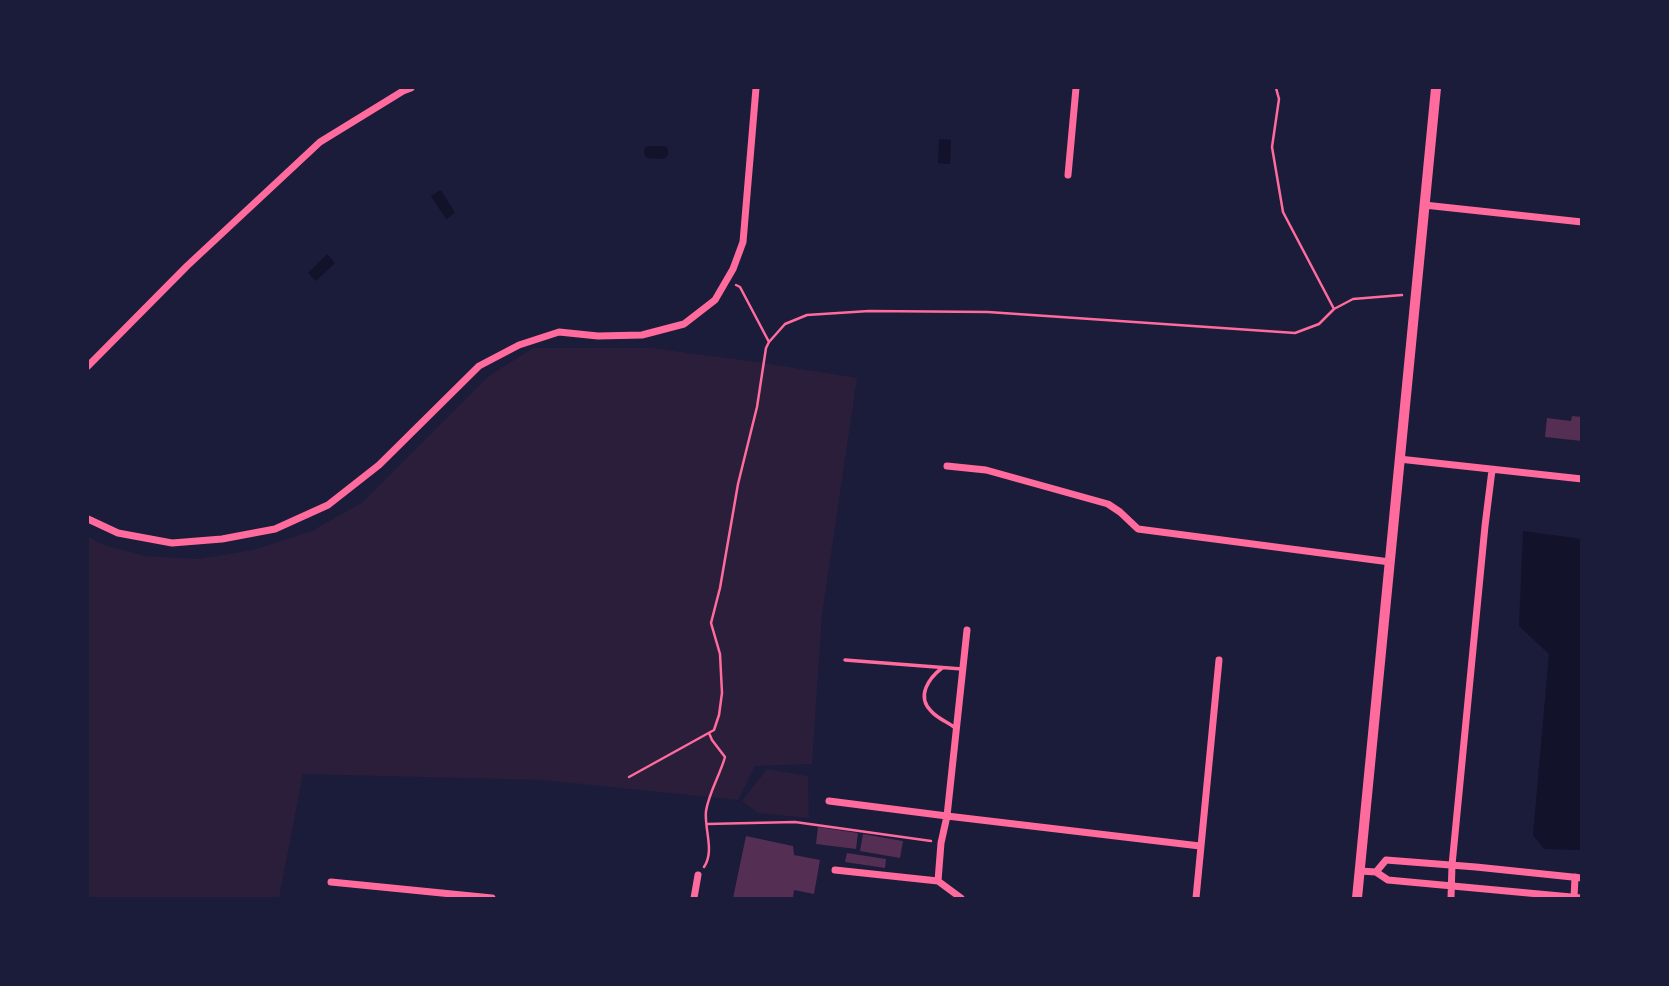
<!DOCTYPE html>
<html>
<head>
<meta charset="utf-8">
<style>
	body { margin:0 }
	#map { position:relative; width:1669px; height:986px; overflow:hidden; background:#1b1b3a; font-family:Montserrat,sans-serif }
	canvas { display:block }
	.frame { position:absolute; inset:0; border:89px solid #1b1b3a; pointer-events:none }
</style>
</head>
<body>
<div id="map">
<canvas width="1669" height="986"></canvas>
<div class="frame"></div>
</div>
<script>
const ctx = document.querySelector('canvas').getContext('2d');
ctx.lineJoin = 'round';
function paint(path, color) {
  ctx.fillStyle = color;
  ctx.fill(path, 'evenodd');
}
function trace(path, color, width, dash) {
  ctx.strokeStyle = color;
  ctx.lineWidth = width;
  ctx.lineCap = dash ? 'butt' : 'round';
  ctx.setLineDash(dash || []);
  ctx.stroke(path);
}
paint(new Path2D(`
	M 533,348 L 651,348 L 764,363 L 857,378 L 822,615 L 812,764 L 755,766 L 738,800 L 542,780 L 303,774 L 279,898 L 88,898 L 88,537 L 104,545 L 145,556 L 199,559 L 253,550 L 312,531 L 364,501 L 489,376 Z
	M 767,769 L 808,776 L 809,818 L 758,813 L 742,801 Z`), '#2a1e3b');
paint(new Path2D(`
	M 939,139 L 951,140 L 950,164 L 938,163 Z
	M 648,146 L 665,146 L 668,149 L 668,155 L 664,159 L 647,158 L 644,154 L 644,149 Z
	M 441,190 L 455,213 L 446,219 L 431,196 Z
	M 327,254 L 335,263 L 316,281 L 308,273 Z
	M 1523,531 L 1581,539 L 1581,850 L 1544,849 L 1533,835 L 1549,654 L 1519,626 Z`), '#12122b');
paint(new Path2D(`
	M 1572,416 L 1582,417 L 1582,441 L 1545,437 L 1547,418 L 1571,421 Z
	M 818,827 L 858,833 L 856,849 L 816,844 Z
	M 863,834 L 903,841 L 900,858 L 860,851 Z
	M 746,836 L 793,846 L 794,855 L 820,860 L 814,894 L 794,890 L 793,898 L 733,898 Z
	M 847,853 L 886,859 L 885,868 L 845,862 Z`), '#542f53');
trace(new Path2D(`
	M 1276,88 L 1279,99 L 1272,147 L 1283,212 L 1334,309
	M 736,285 L 740,287 L 769,342
	M 629,777 L 714,730 L 719,715 L 722,693 L 720,654 L 711,623 L 720,588 L 738,484 L 757,407 L 766,348 L 769,342 L 785,324 L 807,315 L 869,311 L 988,312 L 1295,333 L 1319,324 L 1334,309 L 1353,299 L 1402,295
	M 707,824 L 795,822 L 931,841
	M 704,867 C 715,851 704,829 706,811 C 709,792 720,775 725,757 L 712,740 L 709,733`), '#ff6b9d', 2.5);
trace(new Path2D(`
	M 845,660 L 962,669
	M 942,668 C 929,678 916,696 931,711 C 937,718 947,722 954,727`), '#ff6b9d', 3.5);
trace(new Path2D(`
	M 1068,175 L 1076,88
	M 1424,205 L 1582,222
	M 88,366 L 187,266 L 320,142 L 403,91 L 411,88
	M 1399,459 L 1582,479
	M 947,466 L 986,470 L 1108,504 L 1120,512 L 1138,529 L 1390,562
	M 88,519 L 118,533 L 172,543 L 222,539 L 275,529 L 328,505 L 379,465 L 479,366 L 519,345 L 559,332 L 598,336 L 642,335 L 684,324 L 715,300 L 733,269 L 743,242 L 756,88
	M 829,801 L 947,816 L 967,630
	M 835,870 L 938,881 L 961,898
	M 1360,871 L 1376,872 L 1388,880 L 1582,898
	M 1376,872 L 1386,860 L 1476,867 L 1582,878
	M 938,881 L 941,843 L 947,816 L 1200,846
	M 331,882 L 492,898
	M 694,898 L 698,875
	M 1196,898 L 1219,660
	M 1451,898 L 1452,865 L 1485,526 L 1492,470
	M 1574,898 L 1575,877`), '#ff6b9d', 7);
trace(new Path2D(`
	M 1357,898 L 1436,88`), '#ff6b9d', 10);
</script>
</body>
</html>
